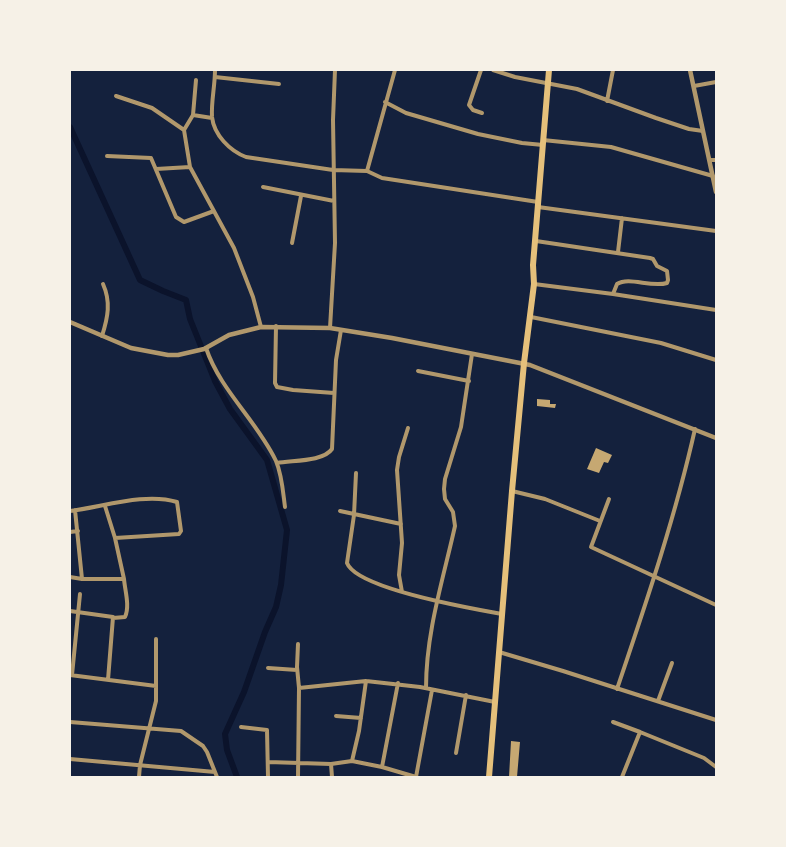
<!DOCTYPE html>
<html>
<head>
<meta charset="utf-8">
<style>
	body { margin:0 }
	#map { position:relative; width:786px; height:847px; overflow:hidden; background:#14213d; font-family:"PT Sans Narrow",sans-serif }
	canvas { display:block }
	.frame { position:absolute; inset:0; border:71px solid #f6f1e7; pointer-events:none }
</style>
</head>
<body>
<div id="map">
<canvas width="786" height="847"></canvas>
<div class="frame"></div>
</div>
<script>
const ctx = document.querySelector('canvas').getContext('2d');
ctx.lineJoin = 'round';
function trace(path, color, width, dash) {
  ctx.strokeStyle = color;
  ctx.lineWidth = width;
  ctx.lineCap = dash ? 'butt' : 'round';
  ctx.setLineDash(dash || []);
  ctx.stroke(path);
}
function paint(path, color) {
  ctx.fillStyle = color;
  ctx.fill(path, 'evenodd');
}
trace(new Path2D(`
	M 70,127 L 140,280 L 163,291 L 186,300 L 190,319 L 215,381 L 230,409 L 267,460 L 287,530 L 281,585 L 276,607 L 265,632 L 244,692 L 225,734 L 227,750 L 237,777`), '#0b132b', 6);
paint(new Path2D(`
	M 537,399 L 550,400 L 550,404 L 556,404 L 555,408 L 537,406 Z
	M 596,448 L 612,455 L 608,463 L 604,462 L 599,473 L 587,469 Z
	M 511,741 L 520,742 L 517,777 L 509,777 Z`), '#c6a872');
trace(new Path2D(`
	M 215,70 C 215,86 211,102 212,117 C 214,135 230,151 246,157 L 333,170 L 367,171 L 382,178 L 538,202
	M 481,70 L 469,105 L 473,110 L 482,113
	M 493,70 L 515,77 L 577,89 L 656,118 L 689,129 L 703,131
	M 215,77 L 279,84
	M 694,86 L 716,82
	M 116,96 L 152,108 L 184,130
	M 607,101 L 613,70
	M 385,102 L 406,113 L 478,134 L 522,143 L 543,145
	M 193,115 L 196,80
	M 212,118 L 193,115 L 184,130 L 190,167 L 234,248 L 253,297 L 261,327
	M 543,140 L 611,147 L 713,176
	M 107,156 L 151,158 L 176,217 L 184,222 L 214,211
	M 710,160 L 716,160
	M 156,169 L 190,167
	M 367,171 L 395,70
	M 263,187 L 334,201
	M 538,207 L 716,231
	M 536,241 L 650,258 L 653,259 L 657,266 L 667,271 L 668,280 L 667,283 C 651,288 629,276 617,284 L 613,294
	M 292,243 L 301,196
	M 618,252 L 622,218
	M 534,284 L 613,294 L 716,310
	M 531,317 L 661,343 L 716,360
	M 276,326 L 275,383 L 277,387 L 293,390 L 334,393
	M 330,328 L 335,243 L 333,120 L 335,70
	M 102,336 C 108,317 111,302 103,284
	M 206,348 C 220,390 257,421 276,461 C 282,475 283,492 285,507
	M 418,371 L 469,381
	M 277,463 C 292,460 323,462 332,449 L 336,360 L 341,330
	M 356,473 L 354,515 L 347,563 C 357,589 474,609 502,614
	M 512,491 L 545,499 L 600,521
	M 609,499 L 591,547 L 716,605
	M 105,506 L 115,538 L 124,579
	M 75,510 L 82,579 L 124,579 C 125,591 130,606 125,617 L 113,618
	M 70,511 C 103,507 145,492 177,502 L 181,531 L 179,534 L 115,538
	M 340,511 L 401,524
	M 70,532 L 78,531
	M 70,577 L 82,579
	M 402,592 L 399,575 L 402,543 L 397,470 L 399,457 L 408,428
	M 70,611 L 113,617 L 108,680
	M 298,644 L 297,667 L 299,688
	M 499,652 L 563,671 L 716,720
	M 268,668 L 297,670
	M 70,675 L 156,686
	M 72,675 L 80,594
	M 426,688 C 426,632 443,580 455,526 L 453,512 L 445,499 L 444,489 L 445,479 L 461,427 L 472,354
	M 617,689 C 646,603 675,518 695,429
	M 658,701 L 672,663
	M 336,716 L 361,718
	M 70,722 L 181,731 L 203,746 L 207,752 L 217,777
	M 613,722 L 640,732 L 622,777
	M 241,727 L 267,730 L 268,777
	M 640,732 L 704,758 L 716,767
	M 456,753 L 466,695
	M 70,759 L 215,772
	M 352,761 L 359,731 L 366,681
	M 268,762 L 331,764 L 352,761 L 382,767 L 416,777
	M 331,764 L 332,777
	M 382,767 L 398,683
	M 139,777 L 140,765 L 156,701 L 156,639
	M 298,777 L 299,688 L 366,681 L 420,687 L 495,702
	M 416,777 L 432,690`), '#b1986c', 4);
trace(new Path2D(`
	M 690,70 L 716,192
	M 70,322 L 131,348 L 168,355 L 178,355 L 204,349 L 229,335 L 261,327 L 330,328 L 392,338 L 530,365 L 716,438`), '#b1986c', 4.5);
trace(new Path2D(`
	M 489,777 L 512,491 L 524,363 L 534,284 L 533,265 L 549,70`), '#e5c07b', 6);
</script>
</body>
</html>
